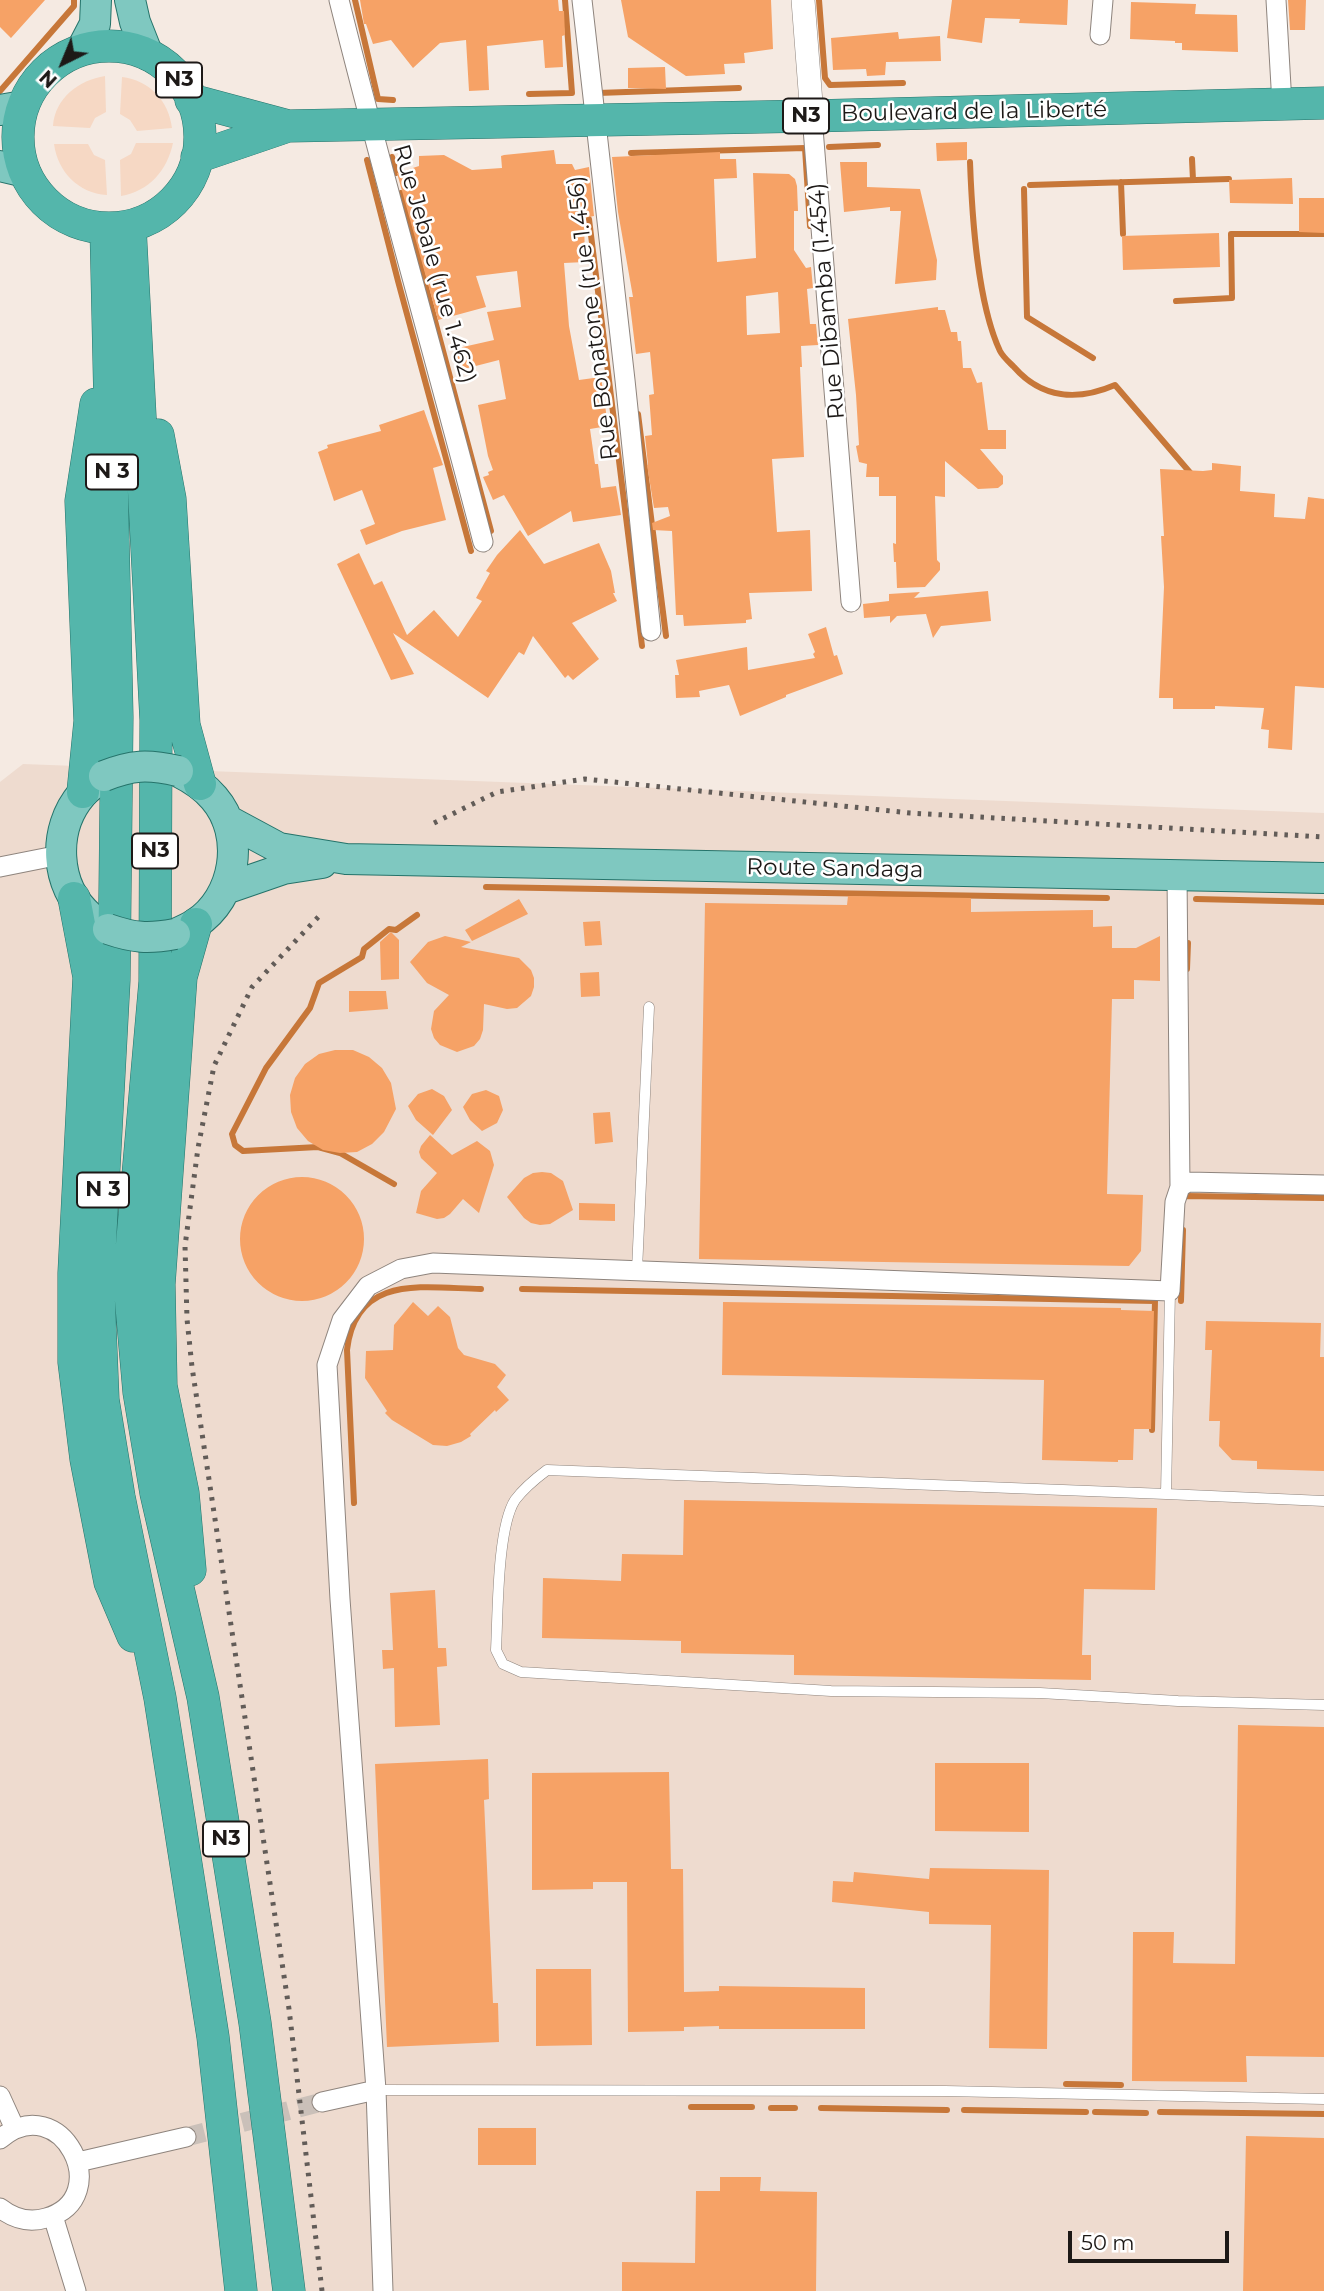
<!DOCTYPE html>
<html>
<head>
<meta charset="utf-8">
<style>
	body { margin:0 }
	#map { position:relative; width:1324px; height:2291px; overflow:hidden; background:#f5eae2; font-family:Montserrat,sans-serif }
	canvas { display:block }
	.north { position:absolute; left:28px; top:28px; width:70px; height:70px; -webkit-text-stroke:5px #fff; paint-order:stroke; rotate:223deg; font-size:19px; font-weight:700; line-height:28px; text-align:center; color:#1d1917 }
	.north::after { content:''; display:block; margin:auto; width:24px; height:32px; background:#1d1917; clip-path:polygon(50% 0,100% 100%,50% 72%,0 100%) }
	.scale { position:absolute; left:1068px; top:2231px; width:161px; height:32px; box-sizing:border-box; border:4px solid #1d1917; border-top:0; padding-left:9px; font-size:21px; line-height:24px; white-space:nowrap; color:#1d1917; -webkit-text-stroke:5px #fff; paint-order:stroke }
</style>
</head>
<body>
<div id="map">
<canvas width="1324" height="2291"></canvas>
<div class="north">N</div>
<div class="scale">50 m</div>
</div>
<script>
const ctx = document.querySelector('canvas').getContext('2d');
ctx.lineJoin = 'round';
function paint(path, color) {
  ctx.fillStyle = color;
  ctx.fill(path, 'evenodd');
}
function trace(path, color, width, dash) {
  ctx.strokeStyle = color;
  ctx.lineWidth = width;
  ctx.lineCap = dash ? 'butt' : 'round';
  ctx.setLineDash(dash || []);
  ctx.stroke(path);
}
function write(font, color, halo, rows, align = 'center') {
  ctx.font = font + ' Montserrat,sans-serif';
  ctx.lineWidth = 5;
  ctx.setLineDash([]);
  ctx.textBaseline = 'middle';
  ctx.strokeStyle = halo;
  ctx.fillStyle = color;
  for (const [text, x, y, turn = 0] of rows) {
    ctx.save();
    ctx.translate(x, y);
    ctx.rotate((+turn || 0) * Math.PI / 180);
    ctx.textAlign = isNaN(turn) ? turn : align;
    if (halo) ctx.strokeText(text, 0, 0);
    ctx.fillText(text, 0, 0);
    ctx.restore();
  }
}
paint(new Path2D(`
	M 23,764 L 1324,813 L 1324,2291 L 0,2291 L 0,782 Z`), '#eedbcf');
paint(new Path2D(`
	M 105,76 L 106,112 L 95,118 L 90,128 L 53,126 C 55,98 79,80 105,76 Z
	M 122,77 C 149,80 169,101 172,128 L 137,131 L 130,120 L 120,114 Z
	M 136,143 L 173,143 C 167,171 149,191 121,196 L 120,160 L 131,154 Z
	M 54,144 L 88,144 L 94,155 L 105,160 L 107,195 C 78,193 58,172 54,144 Z`), '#f6d8c4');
trace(new Path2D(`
	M 355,0 L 378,99 L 393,100
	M 819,0 L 825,78 L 830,85 L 903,83
	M 597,89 L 598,93 L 739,88
	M 0,91 L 74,6 L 74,0
	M 529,94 L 572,93 L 565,0
	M 829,147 L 878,145
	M 631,153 L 805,148 L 810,226
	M 392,157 L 396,173
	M 1192,159 L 1193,180
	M 367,160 L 398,281 L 471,551
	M 970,162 C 972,216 977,302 1000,351 C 1003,357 1009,362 1014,367 C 1042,399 1078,401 1115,385 L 1193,476
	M 1121,182 L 1123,234
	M 1030,185 L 1229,179
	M 1024,189 L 1027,317 L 1093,358
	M 401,193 L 491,531
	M 589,219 L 642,646
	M 1176,301 L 1232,298 L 1231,234 L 1324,234
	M 638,414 L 666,636
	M 486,887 L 1107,898
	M 1196,899 L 1324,902
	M 1187,969 L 1188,943
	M 394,1184 L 340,1153 L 318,1147 L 243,1151 L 235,1145 L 232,1134 L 266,1068 L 310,1008 L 319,983 L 362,957 L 364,949 L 389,929 L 396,930 L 417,915
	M 1183,1198 L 1184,1196 L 1324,1198
	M 522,1289 L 1155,1301 L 1152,1430
	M 1181,1301 L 1183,1230
	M 354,1503 L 347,1350 C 356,1273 424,1288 481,1289
	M 1066,2084 L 1121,2085
	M 691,2107 L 752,2107
	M 771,2108 L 795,2108
	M 821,2108 L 947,2110
	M 964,2110 L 1086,2112
	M 1095,2112 L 1146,2113
	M 1160,2112 L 1324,2114`), '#c77739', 6);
paint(new Path2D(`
	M 0,0 L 45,0 L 11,38 L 0,27 Z
	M 360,0 L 558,0 L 559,11 L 564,11 L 565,35 L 562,36 L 563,67 L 545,68 L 543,40 L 487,46 L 489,90 L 469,91 L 466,40 L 440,43 L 413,68 L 391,40 L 373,44 L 366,24 L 364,24 Z
	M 621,0 L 771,0 L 773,49 L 744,53 L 745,63 L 724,64 L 725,74 L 686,76 L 628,37 Z
	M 952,0 L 1068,0 L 1067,25 L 1019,23 L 1020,19 L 985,18 L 982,43 L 947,38 Z
	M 1288,0 L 1306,0 L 1305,30 L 1290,30 Z
	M 1131,2 L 1196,4 L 1195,14 L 1237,15 L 1238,52 L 1182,50 L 1182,43 L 1175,43 L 1175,41 L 1130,39 Z
	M 898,32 L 899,39 L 940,36 L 941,61 L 886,62 L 885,75 L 867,76 L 866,69 L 833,70 L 831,38 Z
	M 665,67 L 666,89 L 628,88 L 628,68 Z
	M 967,142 L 967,160 L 937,161 L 936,143 Z
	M 554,150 L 556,164 L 572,164 L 575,170 L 589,167 L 594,216 L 584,218 L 585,262 L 564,263 L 569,326 L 579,380 L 601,377 L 608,426 L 590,429 L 595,464 L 598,464 L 601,488 L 616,486 L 621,515 L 573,522 L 571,511 L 528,536 L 504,495 L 493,500 L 483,477 L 489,475 L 488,472 L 493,470 L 488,456 L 478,405 L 506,399 L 499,360 L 460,370 L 454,349 L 494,340 L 487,312 L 521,307 L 517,271 L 476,276 L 486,307 L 438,320 L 397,173 L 419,166 L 419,156 L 444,155 L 472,170 L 502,168 L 501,156 L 504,155 Z
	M 720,152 L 720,159 L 736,159 L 737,178 L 714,179 L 717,262 L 756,258 L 753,173 L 789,174 L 795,179 L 797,186 L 798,211 L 794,211 L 794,250 L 806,268 L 811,267 L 813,288 L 807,289 L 810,324 L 816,324 L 818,345 L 801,346 L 802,367 L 800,367 L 804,457 L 772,459 L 777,532 L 810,530 L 812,591 L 749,593 L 752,619 L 746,620 L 746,623 L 684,626 L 683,615 L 676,615 L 672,531 L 653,530 L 652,523 L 670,516 L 668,507 L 654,508 L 647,465 L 648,465 L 645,436 L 652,435 L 649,395 L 654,394 L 650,352 L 636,354 L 629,297 L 633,297 L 618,212 L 612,157 ZM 778,292 L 780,333 L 747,335 L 746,296 Z
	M 840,162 L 867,162 L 867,187 L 920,189 L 937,260 L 936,280 L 895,284 L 901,211 L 890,211 L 890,207 L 844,212 Z
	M 1292,178 L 1293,204 L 1230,203 L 1229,180 Z
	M 1299,198 L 1324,198 L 1324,233 L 1299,232 Z
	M 1219,233 L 1220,267 L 1123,270 L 1122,236 Z
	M 938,307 L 938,310 L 945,310 L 951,332 L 957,332 L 958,341 L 961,341 L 963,368 L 971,368 L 977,383 L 982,382 L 988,430 L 1006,430 L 1006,449 L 980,449 L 1003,476 L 1003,484 L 998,488 L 978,489 L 945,461 L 945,497 L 935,496 L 937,560 L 940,563 L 940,570 L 925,587 L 897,588 L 896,562 L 894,562 L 893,543 L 896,544 L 896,496 L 879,496 L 879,477 L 866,477 L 867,464 L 859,462 L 856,446 L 859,445 L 856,395 L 848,319 Z
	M 424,410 L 443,465 L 433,468 L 446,520 L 402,531 L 366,545 L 360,530 L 375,524 L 362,490 L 334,501 L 318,452 L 328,448 L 327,445 L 381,431 L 379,425 Z
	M 1212,463 L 1241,466 L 1240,491 L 1275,494 L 1274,517 L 1305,519 L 1308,497 L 1324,499 L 1324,688 L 1295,686 L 1292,750 L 1268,748 L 1269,730 L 1261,729 L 1264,708 L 1215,706 L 1215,709 L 1173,709 L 1173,698 L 1159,698 L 1164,587 L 1161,536 L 1164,536 L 1160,469 L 1203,471 L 1212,470 Z
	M 520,530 L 544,564 L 599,543 L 611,571 L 615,593 L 613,593 L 617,601 L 572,623 L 599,659 L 573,680 L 568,675 L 565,678 L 533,636 L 524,655 L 519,652 L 488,698 L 393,633 L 414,674 L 391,680 L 337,564 L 359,553 L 374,585 L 382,581 L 407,635 L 434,610 L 458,637 L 482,601 L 476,598 L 490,573 L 486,571 L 497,555 Z
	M 988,591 L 991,621 L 941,626 L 933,638 L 926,614 L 897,616 L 890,623 L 890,616 L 864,618 L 863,604 L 889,601 L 889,594 L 920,592 L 914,598 Z
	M 826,627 L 834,656 L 837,655 L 843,674 L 786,695 L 786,697 L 740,716 L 729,685 L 699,691 L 700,697 L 676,698 L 675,675 L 679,675 L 676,660 L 747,647 L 748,670 L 815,658 L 813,654 L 815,652 L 808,634 Z
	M 848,896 L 971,898 L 971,912 L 1093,910 L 1093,927 L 1112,926 L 1112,948 L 1136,948 L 1160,936 L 1160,981 L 1134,980 L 1134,999 L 1112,999 L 1107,1194 L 1143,1195 L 1141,1251 L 1129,1266 L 699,1259 L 705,903 L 847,905 Z
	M 519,899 L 528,914 L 472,941 L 465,930 Z
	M 600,921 L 602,945 L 585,946 L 583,922 Z
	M 391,932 L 399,940 L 399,979 L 381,980 L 380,942 Z
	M 445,936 L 471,942 L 461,947 L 519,958 L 531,970 L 534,978 L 534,987 L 531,996 L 517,1008 L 507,1009 L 484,1004 L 483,1030 L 480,1039 L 474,1046 L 457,1052 L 440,1045 L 434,1038 L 431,1029 L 434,1011 L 449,995 L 427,983 L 410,962 L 428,942 Z
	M 599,972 L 600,996 L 581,997 L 580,973 Z
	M 349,991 L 386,991 L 388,1009 L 349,1012 Z
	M 335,1050 L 353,1050 L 369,1057 L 382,1068 L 391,1083 L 396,1109 L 384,1132 L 372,1144 L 357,1152 L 340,1153 L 323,1150 L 308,1141 L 297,1128 L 291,1112 L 290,1095 L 295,1078 L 305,1064 L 319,1054 Z
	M 432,1089 L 444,1096 L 452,1110 L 433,1135 L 416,1120 L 408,1106 L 418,1094 Z
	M 486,1090 L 499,1096 L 503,1110 L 497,1123 L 482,1131 L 470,1120 L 463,1107 L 472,1094 Z
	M 610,1112 L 613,1142 L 595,1144 L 593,1113 Z
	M 430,1135 L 452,1155 L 477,1141 L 490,1151 L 494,1165 L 479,1213 L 463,1199 L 450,1214 L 444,1218 L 437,1219 L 416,1213 L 421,1191 L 437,1173 L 421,1158 L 419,1152 L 421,1146 Z
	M 542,1172 L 551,1173 L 563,1181 L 573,1210 L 550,1224 L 540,1225 L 531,1223 L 524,1218 L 507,1197 L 524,1178 L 533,1173 Z
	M240 1239a62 62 0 1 1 124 0a62 62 0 1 1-124 0Z
	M 579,1203 L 615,1204 L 615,1221 L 579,1220 Z
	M 413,1302 L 428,1316 L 438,1306 L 450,1317 L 458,1348 L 464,1355 L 495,1364 L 506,1375 L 497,1387 L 509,1400 L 496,1412 L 495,1410 L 470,1434 L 471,1436 L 461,1442 L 447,1446 L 433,1445 L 392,1420 L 385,1413 L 387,1411 L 365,1378 L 366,1351 L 393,1350 L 394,1325 Z
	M 723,1302 L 1121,1308 L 1121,1310 L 1154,1311 L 1151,1429 L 1134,1429 L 1133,1460 L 1118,1460 L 1118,1462 L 1042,1460 L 1044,1380 L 722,1375 Z
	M 1206,1321 L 1321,1323 L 1320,1357 L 1324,1357 L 1324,1471 L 1257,1469 L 1257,1461 L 1232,1460 L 1219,1446 L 1220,1421 L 1209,1421 L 1212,1350 L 1205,1350 Z
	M 684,1500 L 1157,1508 L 1155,1590 L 1084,1589 L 1082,1655 L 1091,1655 L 1091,1680 L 794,1675 L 794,1655 L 681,1653 L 681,1641 L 542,1638 L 543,1578 L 621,1581 L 622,1554 L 683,1555 Z
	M 435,1590 L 438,1648 L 446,1648 L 447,1666 L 437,1667 L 440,1725 L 395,1727 L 394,1668 L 383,1669 L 382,1650 L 393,1650 L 390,1593 Z
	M 1238,1725 L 1324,1727 L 1324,2057 L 1246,2056 L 1247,2082 L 1132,2081 L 1133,1932 L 1174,1932 L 1173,1963 L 1235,1964 Z
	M 488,1759 L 489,1799 L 484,1800 L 493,2003 L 498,2003 L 499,2042 L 387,2047 L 375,1764 Z
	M 935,1763 L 1029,1763 L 1029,1832 L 935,1831 Z
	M 669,1772 L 671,1869 L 683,1869 L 684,1992 L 719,1991 L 719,1986 L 865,1988 L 865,2029 L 719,2029 L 719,2026 L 684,2027 L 684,2031 L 628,2032 L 627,1882 L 593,1882 L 593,1889 L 532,1890 L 532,1773 Z
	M 930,1868 L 1049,1870 L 1047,2049 L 989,2048 L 991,1925 L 929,1924 L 929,1912 L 832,1902 L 833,1881 L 853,1882 L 854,1872 L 929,1879 Z
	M 536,1969 L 591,1969 L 592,2045 L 536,2046 Z
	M 478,2128 L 536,2128 L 536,2165 L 478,2165 Z
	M 1246,2136 L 1324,2138 L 1324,2291 L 1243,2291 Z
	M 720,2177 L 761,2177 L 760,2191 L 817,2192 L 816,2291 L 622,2291 L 622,2262 L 695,2263 L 696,2191 L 720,2191 Z`), '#f6a266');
trace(new Path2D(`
	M 186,2137 L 322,2102`), '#cac0b9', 19, [19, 10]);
const service = new Path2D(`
	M 637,1270 L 649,1007
	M 1170,1291 L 1166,1494 L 547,1470 C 535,1479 524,1488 515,1500 C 497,1528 498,1614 496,1650 L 503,1664 L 521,1672 L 831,1691 L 1040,1693 L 1178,1701 L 1324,1705
	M 1166,1494 L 1324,1501
	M 376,2090 L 945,2091 L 1324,2099`);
const minor = new Path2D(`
	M 339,0 C 384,181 436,361 483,542
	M 582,0 L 625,380 L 651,631
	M 1276,0 L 1282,104
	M 1100,35 L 1103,0
	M 812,116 L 851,602
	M 0,867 L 60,855
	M 1180,1187 L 1188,1182 L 1324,1185
	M 0,2096 L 15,2129
	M 322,2102 L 376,2090
	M 0,2139 C 61,2087 117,2198 46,2218 C 29,2223 14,2219 0,2208
	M 78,2162 L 186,2137
	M 53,2216 L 76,2291
	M 383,2291 L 376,2090 L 340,1599 L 327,1365 L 342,1320 L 368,1286 L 401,1269 L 433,1263 L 1170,1291 L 1175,1202 L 1180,1187 L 1177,875`);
const tertiary = new Path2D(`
	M 803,0 L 812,116`);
const primary = new Path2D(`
	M 130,0 L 135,22 L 148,55
	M 82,49 L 95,24 L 96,0
	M 0,110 L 23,106
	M 0,166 L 25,172
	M 103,777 C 96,782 88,787 82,794 C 52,829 54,886 90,917 C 95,921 102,925 108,929
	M 227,820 L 279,848 L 346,859 L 1324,878
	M 225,889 L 283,869 L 322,863
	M 175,934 C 182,931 189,928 195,924 C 236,898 246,835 214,798 C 204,786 193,779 179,772`);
const trunk = new Path2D(`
	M18 137a91 91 0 1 1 182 0a91 91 0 1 1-182 0Z
	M 191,100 L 288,126 L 812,116 L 1324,103
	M 197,157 L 288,126
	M 130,226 L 156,720 L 155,982 L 129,1278 L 139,1392 L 156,1493 L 203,1697 L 255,2023 L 289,2291
	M 106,228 L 117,717 L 114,980 L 98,1279 L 103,1400 L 119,1497 L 160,1698 L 213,2037 L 241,2291
	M 158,435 L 170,499 L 184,725 L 200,784
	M 83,792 L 90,721 L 81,501 L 96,404
	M 74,898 L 89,977 L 74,1273 L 74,1362 L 86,1459 L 110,1582 L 133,1636
	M 190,1570 L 183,1493 L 161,1386 L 159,1284 L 181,977 L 196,924`);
trace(service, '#8e847d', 11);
trace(minor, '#8e847d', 21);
trace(tertiary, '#8e847d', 24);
trace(primary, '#25736a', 32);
trace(trunk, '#25736a', 33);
trace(service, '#fff', 10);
trace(minor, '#fff', 19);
trace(tertiary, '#fff', 23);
trace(primary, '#7fc8c0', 30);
trace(trunk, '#54b6ab', 32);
trace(new Path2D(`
	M 434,823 L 497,792 L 585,779 L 910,813 L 1324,837
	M 322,2291 L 289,2009 L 192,1367 L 187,1319 L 185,1246 L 198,1148 L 214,1066 L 252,987 L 322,913`), '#625c58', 5, [3.5, 7]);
const primaryBridge = new Path2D(`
	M 104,776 C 132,765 147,764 178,771
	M 108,929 C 134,938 148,939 175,934`);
trace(primaryBridge, '#25736a', 32, []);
trace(primaryBridge, '#7fc8c0', 30);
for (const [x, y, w] of [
	[179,80,46],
	[806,116,46],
	[112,472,52],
	[155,851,46],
	[103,1190,52],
	[226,1839,46]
]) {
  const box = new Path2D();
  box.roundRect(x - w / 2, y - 17.5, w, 35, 5);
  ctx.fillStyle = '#fff';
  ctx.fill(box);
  trace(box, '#1d1917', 2);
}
write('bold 21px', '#1d1917', null, [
	["N3",179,80],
	["N3",806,116],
	["N 3",112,472],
	["N3",155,851],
	["N 3",103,1190],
	["N3",226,1839]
]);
write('23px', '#1d1917', '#fff', [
	["Boulevard de la Liberté",974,112,-1],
	["Rue Jebale (rue 1.462)",434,264,74],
	["Rue Dibamba (1.454)",827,301,-95],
	["Rue Bonatone (rue 1.456)",593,318,-97],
	["Route Sandaga",835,869,1]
]);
</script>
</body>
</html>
